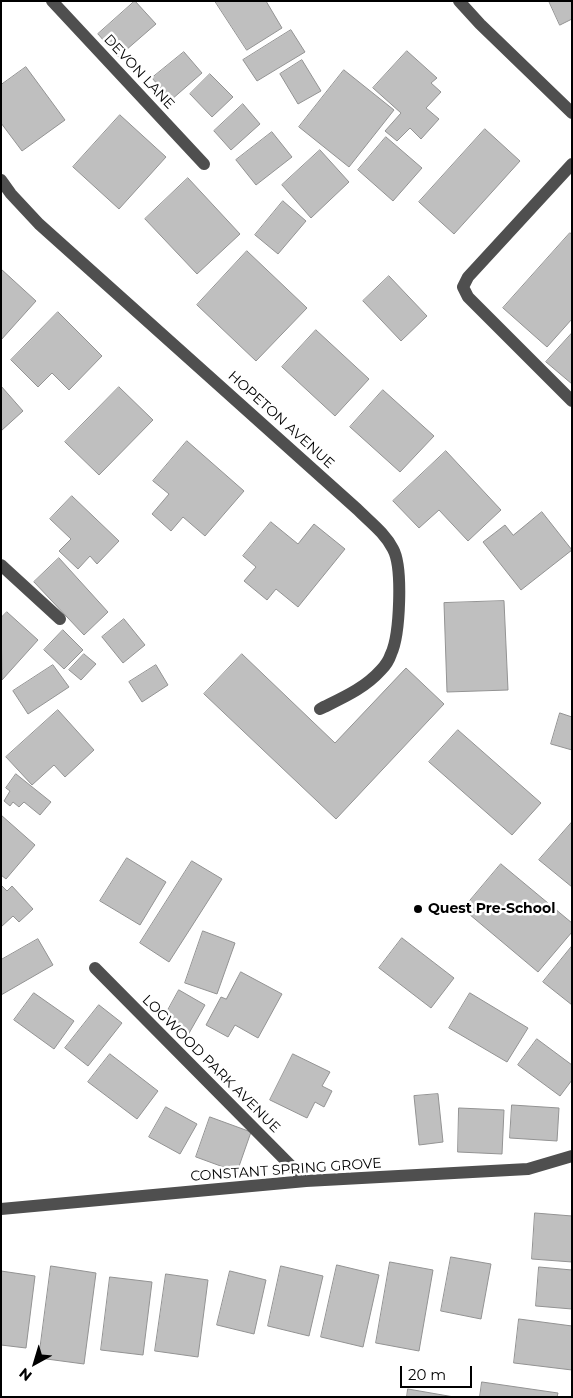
<!DOCTYPE html>
<html>
<head>
<meta charset="utf-8">
<style>
	body { margin:0 }
	#map { position:relative; width:573px; height:1398px; overflow:hidden; background:#fff; font-family:Montserrat,sans-serif }
	canvas { display:block }
	.frame { position:absolute; inset:0; border:2px solid #000; pointer-events:none }
	.north { position:absolute; left:10px; top:1338px; width:50px; height:50px; -webkit-text-stroke:4px #fff; paint-order:stroke; rotate:219deg; font-size:14px; font-weight:700; line-height:20px; text-align:center; color:#000 }
	.north::after { content:''; display:block; margin:auto; width:18px; height:22px; background:#000; clip-path:polygon(50% 0,100% 100%,50% 72%,0 100%) }
	.scale { position:absolute; left:400px; top:1366px; width:72px; height:22px; box-sizing:border-box; border:2px solid #000; border-top:0; padding-left:6px; font-size:15px; line-height:18px; white-space:nowrap; color:#000; -webkit-text-stroke:4px #fff; paint-order:stroke }
</style>
</head>
<body>
<div id="map">
<canvas width="573" height="1398"></canvas>
<div class="frame"></div>
<div class="north">N</div>
<div class="scale">20 m</div>
</div>
<script>
const ctx = document.querySelector('canvas').getContext('2d');
ctx.lineJoin = 'round';
function paint(path, color) {
  ctx.fillStyle = color;
  ctx.fill(path, 'evenodd');
}
function trace(path, color, width, dash) {
  ctx.strokeStyle = color;
  ctx.lineWidth = width;
  ctx.lineCap = dash ? 'butt' : 'round';
  ctx.setLineDash(dash || []);
  ctx.stroke(path);
}
function write(font, color, halo, rows, align = 'center') {
  ctx.font = font + ' Montserrat,sans-serif';
  ctx.lineWidth = 5;
  ctx.setLineDash([]);
  ctx.textBaseline = 'middle';
  ctx.strokeStyle = halo;
  ctx.fillStyle = color;
  for (const [text, x, y, turn = 0] of rows) {
    ctx.save();
    ctx.translate(x, y);
    ctx.rotate((+turn || 0) * Math.PI / 180);
    ctx.textAlign = isNaN(turn) ? turn : align;
    if (halo) ctx.strokeText(text, 0, 0);
    ctx.fillText(text, 0, 0);
    ctx.restore();
  }
}
const building = new Path2D(`
	M 135,1 L 156,24 L 118,57 L 98,34 Z
	M 215,1 L 266,1 L 282,28 L 247,50 Z
	M 549,1 L 572,1 L 572,19 L 560,25 Z
	M 291,30 L 305,52 L 257,81 L 243,60 Z
	M 407,51 L 437,78 L 431,83 L 441,92 L 426,108 L 439,119 L 421,139 L 410,128 L 397,141 L 385,131 L 401,113 L 373,88 Z
	M 184,52 L 202,73 L 171,100 L 152,78 Z
	M 302,60 L 321,91 L 298,104 L 280,74 Z
	M 26,67 L 65,120 L 22,151 L 1,123 L 1,85 Z
	M 344,70 L 394,110 L 349,167 L 299,127 Z
	M 210,74 L 233,97 L 212,117 L 190,94 Z
	M 243,104 L 260,124 L 231,150 L 214,131 Z
	M 120,115 L 166,157 L 119,209 L 73,167 Z
	M 485,129 L 520,161 L 454,234 L 419,202 Z
	M 272,132 L 292,157 L 256,185 L 236,160 Z
	M 386,137 L 422,168 L 393,201 L 358,170 Z
	M 320,150 L 349,182 L 311,218 L 282,185 Z
	M 188,178 L 240,234 L 197,274 L 145,219 Z
	M 283,201 L 306,221 L 278,254 L 255,235 Z
	M 570,233 L 572,234 L 572,319 L 547,347 L 503,308 Z
	M 247,251 L 307,308 L 256,361 L 197,305 Z
	M 1,269 L 36,301 L 1,340 Z
	M 389,276 L 427,316 L 401,341 L 363,301 Z
	M 58,312 L 102,356 L 69,390 L 52,373 L 38,387 L 11,360 Z
	M 316,330 L 369,379 L 335,416 L 282,367 Z
	M 572,333 L 572,384 L 546,362 Z
	M 1,386 L 23,411 L 1,431 Z
	M 119,387 L 153,420 L 99,475 L 65,442 Z
	M 383,390 L 434,436 L 400,472 L 350,427 Z
	M 187,441 L 244,491 L 205,536 L 183,517 L 171,531 L 152,514 L 169,494 L 153,481 Z
	M 446,451 L 501,510 L 468,541 L 439,510 L 419,528 L 393,501 Z
	M 72,496 L 119,541 L 97,564 L 90,556 L 78,569 L 59,551 L 71,539 L 50,519 Z
	M 542,512 L 572,550 L 521,590 L 483,542 L 505,525 L 513,535 Z
	M 271,522 L 298,544 L 314,524 L 345,549 L 298,607 L 276,589 L 267,600 L 244,581 L 256,567 L 243,556 Z
	M 59,558 L 108,612 L 84,635 L 34,582 Z
	M 504,601 L 508,690 L 447,692 L 444,603 Z
	M 7,612 L 38,640 L 2,680 L 1,618 Z
	M 124,619 L 145,645 L 123,663 L 102,637 Z
	M 63,630 L 83,650 L 64,669 L 44,650 Z
	M 84,654 L 96,664 L 81,680 L 69,670 Z
	M 242,654 L 335,743 L 406,668 L 444,704 L 336,819 L 204,694 Z
	M 53,665 L 69,687 L 28,714 L 13,691 Z
	M 156,665 L 168,685 L 142,702 L 129,682 Z
	M 58,710 L 94,750 L 65,777 L 54,765 L 32,785 L 6,757 Z
	M 560,713 L 572,717 L 572,750 L 551,744 Z
	M 458,730 L 541,803 L 512,835 L 429,762 Z
	M 16,774 L 51,802 L 40,815 L 24,802 L 19,807 L 13,802 L 10,806 L 4,801 L 10,791 L 6,788 Z
	M 1,815 L 35,845 L 6,879 L 1,875 Z
	M 572,822 L 572,887 L 539,860 Z
	M 127,858 L 166,882 L 140,925 L 100,901 Z
	M 192,861 L 222,879 L 169,962 L 140,943 Z
	M 501,864 L 572,923 L 572,932 L 538,972 L 463,909 Z
	M 1,885 L 7,891 L 12,886 L 33,909 L 19,922 L 13,916 L 1,927 Z
	M 203,931 L 235,943 L 217,994 L 185,983 Z
	M 402,938 L 454,978 L 431,1008 L 379,968 Z
	M 38,939 L 53,965 L 1,995 L 1,960 Z
	M 572,946 L 572,1005 L 543,982 Z
	M 241,972 L 282,994 L 258,1038 L 235,1025 L 228,1037 L 206,1025 L 221,997 L 226,999 Z
	M 179,990 L 205,1005 L 188,1035 L 162,1021 Z
	M 34,993 L 74,1021 L 54,1049 L 14,1020 Z
	M 470,993 L 528,1028 L 507,1062 L 449,1028 Z
	M 99,1005 L 122,1023 L 88,1066 L 65,1048 Z
	M 537,1039 L 572,1065 L 572,1080 L 560,1096 L 518,1065 Z
	M 110,1054 L 158,1091 L 137,1119 L 88,1082 Z
	M 293,1054 L 330,1072 L 322,1086 L 332,1091 L 324,1107 L 315,1102 L 307,1118 L 270,1100 Z
	M 438,1094 L 443,1142 L 419,1145 L 414,1096 Z
	M 512,1105 L 559,1108 L 557,1141 L 510,1138 Z
	M 166,1107 L 197,1124 L 180,1154 L 149,1137 Z
	M 459,1108 L 504,1110 L 502,1154 L 458,1152 Z
	M 210,1117 L 251,1132 L 237,1172 L 196,1157 Z
	M 535,1213 L 572,1216 L 572,1262 L 532,1259 Z
	M 451,1257 L 491,1264 L 481,1319 L 441,1311 Z
	M 390,1262 L 433,1270 L 419,1351 L 376,1343 Z
	M 337,1265 L 379,1275 L 363,1347 L 321,1337 Z
	M 51,1266 L 96,1273 L 84,1364 L 39,1358 Z
	M 281,1266 L 323,1276 L 309,1336 L 268,1326 Z
	M 539,1267 L 572,1270 L 572,1309 L 536,1306 Z
	M 1,1271 L 35,1276 L 26,1348 L 1,1345 Z
	M 230,1271 L 266,1280 L 254,1334 L 217,1325 Z
	M 166,1274 L 208,1280 L 198,1357 L 155,1351 Z
	M 110,1277 L 152,1282 L 143,1355 L 101,1350 Z
	M 519,1319 L 572,1326 L 572,1370 L 514,1363 Z
	M 482,1382 L 558,1393 L 557,1397 L 480,1397 Z
	M 408,1389 L 454,1397 L 407,1397 Z`);
paint(building, '#bfbfbf');
trace(building, '#939393', 1);
trace(new Path2D(`
	M 52,1 L 204,164
	M 459,1 L 480,24 L 572,113
	M 572,164 L 468,277 L 463,287 L 468,297 L 572,401
	M 1,180 L 11,194 L 39,224 L 357,509 C 370,522 385,533 393,549 C 403,567 400,635 391,654 C 389,660 385,666 381,670 C 364,689 342,698 320,709
	M 1,565 L 60,619
	M 95,968 L 306,1181
	M 1,1209 L 306,1181 L 528,1169 L 572,1156`), '#4f4f4f', 12);
for (const [x, y, r, color] of [
	[418,909,5,"#000"]
]) {
  const dot = new Path2D();
  dot.arc(x, y, r, 0, 2 * Math.PI);
  ctx.fillStyle = color;
  ctx.fill(dot);
  trace(dot, '#fff', 2);
}
write('14px', '#000', '#fff', [
	["DEVON LANE",139,72,47],
	["HOPETON AVENUE",281,420,42],
	["LOGWOOD PARK AVENUE",211,1064,45],
	["CONSTANT SPRING GROVE",286,1170,-4]
]);
write('bold 14px', '#000', '#fff', [
	["Quest Pre-School",428,909]
], 'left');
</script>
</body>
</html>
